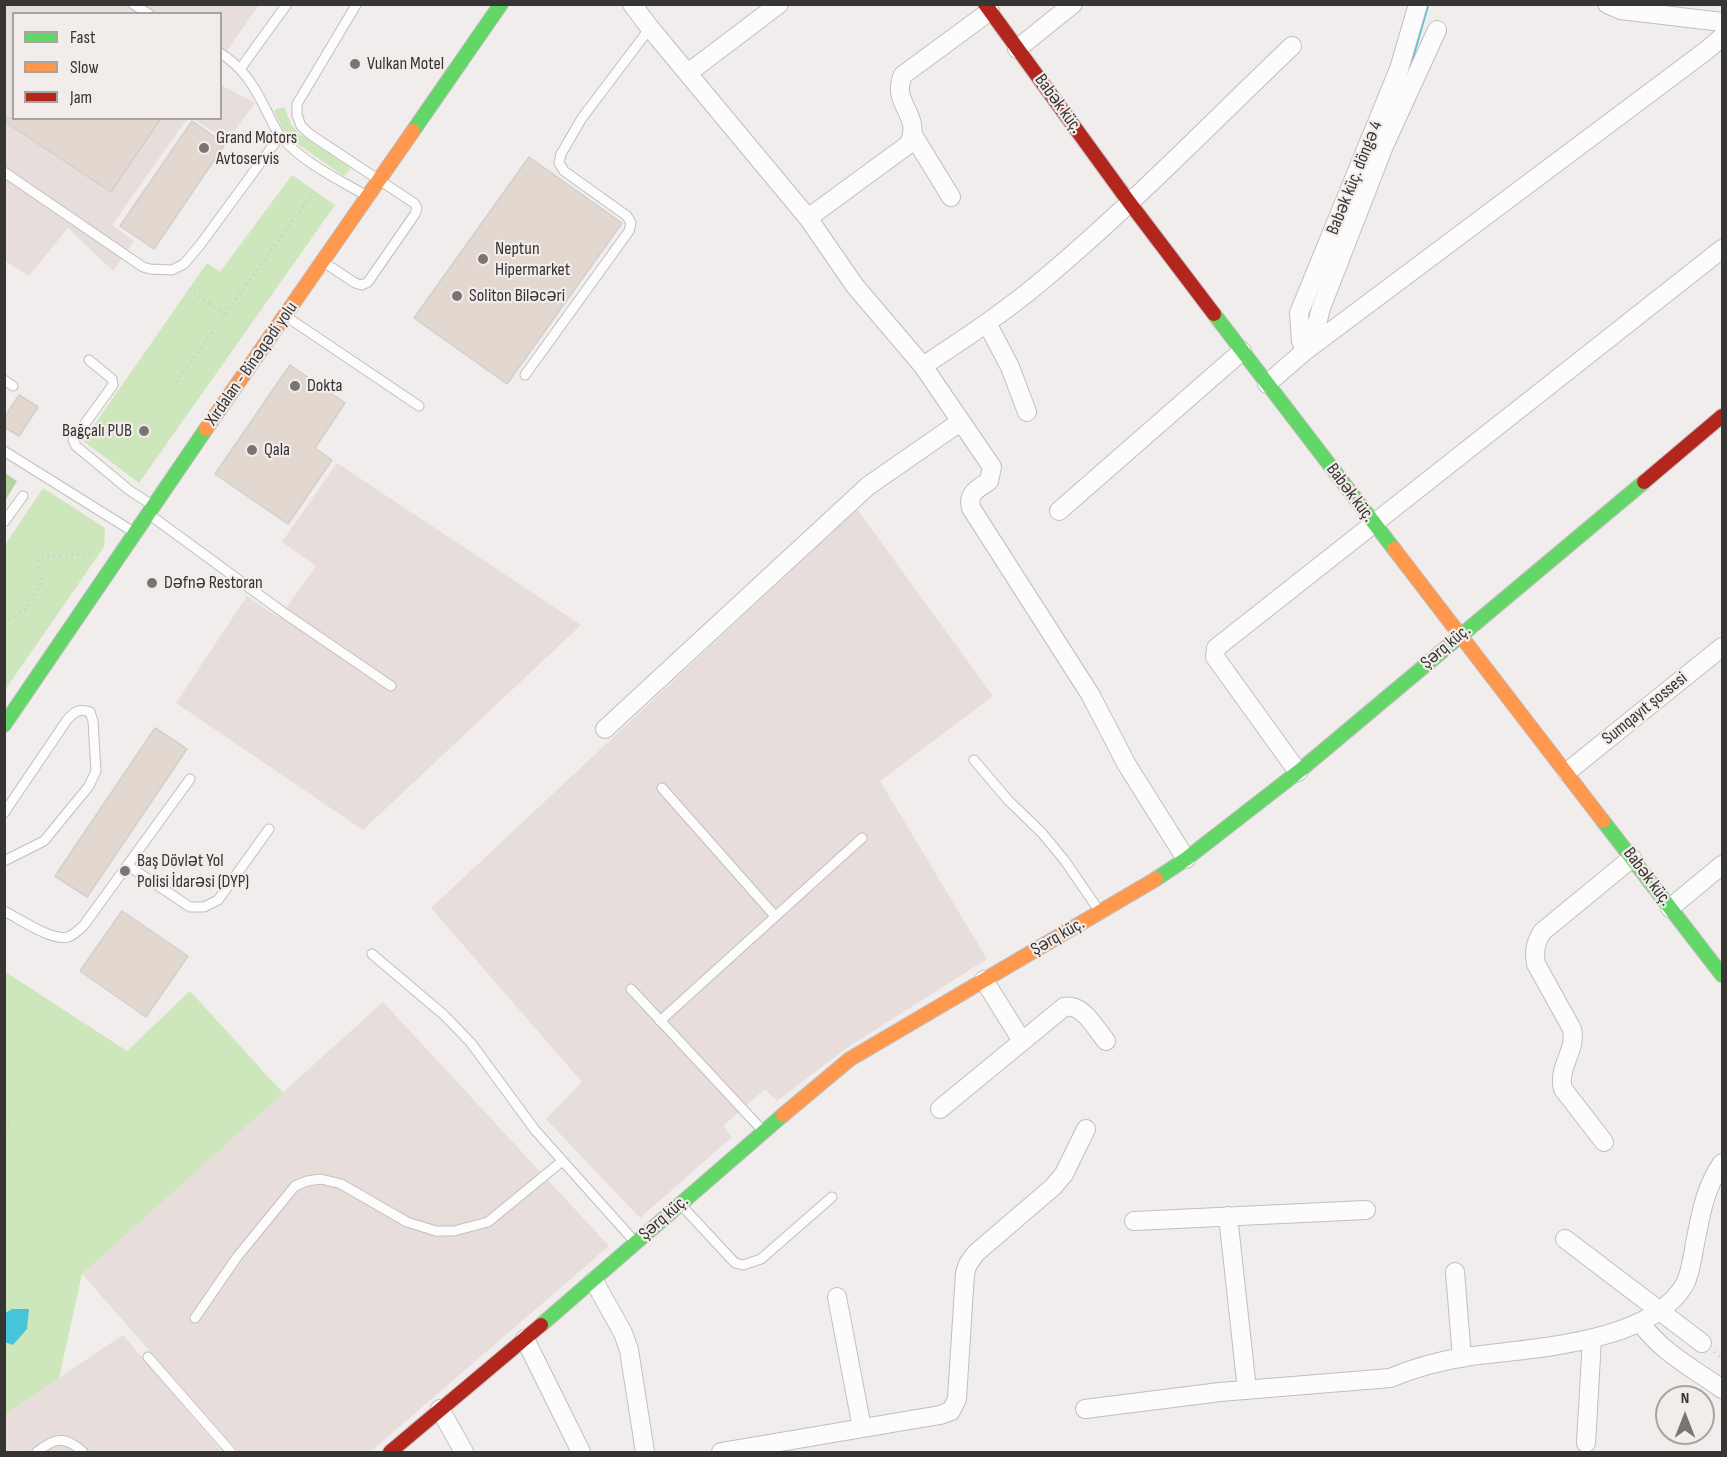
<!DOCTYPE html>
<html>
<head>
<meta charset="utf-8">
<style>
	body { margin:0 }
	#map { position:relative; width:1727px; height:1457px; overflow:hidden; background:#f0edec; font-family:"Sofia Sans Condensed",sans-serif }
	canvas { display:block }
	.frame { position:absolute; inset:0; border:6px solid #373534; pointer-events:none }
	.legend { position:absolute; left:12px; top:12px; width:210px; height:108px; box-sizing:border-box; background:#f2ecea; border:2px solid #a7a3a1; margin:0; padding:8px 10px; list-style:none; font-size:18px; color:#373534 }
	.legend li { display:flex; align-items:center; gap:12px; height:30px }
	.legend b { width:30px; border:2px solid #a7a3a1 }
	.north { position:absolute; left:1655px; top:1385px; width:60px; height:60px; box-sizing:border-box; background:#f2ecea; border:2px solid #a7a3a1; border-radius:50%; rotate:0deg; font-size:16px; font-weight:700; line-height:24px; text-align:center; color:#373534 }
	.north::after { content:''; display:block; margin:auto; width:21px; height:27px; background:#787574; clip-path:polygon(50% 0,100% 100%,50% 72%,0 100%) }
</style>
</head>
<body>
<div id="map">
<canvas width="1727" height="1457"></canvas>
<div class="frame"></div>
<ul class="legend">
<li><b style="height:8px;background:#63d668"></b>Fast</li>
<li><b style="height:8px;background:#ff974d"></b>Slow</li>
<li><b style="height:8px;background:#b3261e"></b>Jam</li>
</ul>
<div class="north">N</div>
</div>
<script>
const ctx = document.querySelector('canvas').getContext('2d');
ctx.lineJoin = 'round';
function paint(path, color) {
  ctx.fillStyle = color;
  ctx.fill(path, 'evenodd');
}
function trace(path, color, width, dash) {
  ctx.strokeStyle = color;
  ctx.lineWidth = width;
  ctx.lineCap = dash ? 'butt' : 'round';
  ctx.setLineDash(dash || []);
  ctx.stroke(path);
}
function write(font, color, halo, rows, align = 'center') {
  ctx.font = font + ' "Sofia Sans Condensed",sans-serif';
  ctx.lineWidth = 4.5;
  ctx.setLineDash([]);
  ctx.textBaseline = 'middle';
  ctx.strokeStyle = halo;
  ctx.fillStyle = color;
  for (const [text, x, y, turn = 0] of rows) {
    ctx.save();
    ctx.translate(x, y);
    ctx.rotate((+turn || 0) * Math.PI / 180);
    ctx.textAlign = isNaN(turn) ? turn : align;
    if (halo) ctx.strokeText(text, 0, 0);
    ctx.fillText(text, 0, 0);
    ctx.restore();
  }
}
paint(new Path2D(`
	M 4,5 L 259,5 L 221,59 L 220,14 L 14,14 L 14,118 L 187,119 L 112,225 L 134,241 L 113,271 L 68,228 L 29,276 L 5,261 Z
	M 221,85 L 255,103 L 227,141 L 194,119 L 220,118 Z
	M 337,463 L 581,625 L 363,830 L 176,703 L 247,596 L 279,618 L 316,566 L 282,542 Z
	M 857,509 L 993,696 L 880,781 L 987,959 L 848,1047 L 777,1101 L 765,1089 L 723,1126 L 732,1137 L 640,1218 L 546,1119 L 582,1082 L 431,908 Z
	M 383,1002 L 609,1246 L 370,1452 L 239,1452 L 82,1274 Z
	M 123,1335 L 222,1452 L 5,1452 L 5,1414 Z`), '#e7dedb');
paint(new Path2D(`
	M 284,107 L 291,124 L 298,133 L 351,168 L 344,176 L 292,140 L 282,128 L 274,110 Z
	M 292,175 L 335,205 L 139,483 L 83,441 L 207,263 L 220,272 Z
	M 43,488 L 105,528 L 104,547 L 5,690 L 5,545 Z
	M 4,971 L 127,1051 L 190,991 L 283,1093 L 82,1274 L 59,1378 L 5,1414 Z`), '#cde6bb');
paint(new Path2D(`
	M 5,473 L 17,481 L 5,501 Z`), '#b7d2a2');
paint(new Path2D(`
	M 12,1309 L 29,1309 L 27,1329 L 13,1345 L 4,1342 L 5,1313 Z`), '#48c4da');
trace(new Path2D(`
	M 1411,59 L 1427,4
	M 1306,321 L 1319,287`), '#48c4da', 5);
const building = new Path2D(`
	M 4,118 L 161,118 L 111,192 L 4,121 Z
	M 192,121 L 225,144 L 154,249 L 120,226 Z
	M 529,157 L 622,223 L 507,384 L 414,318 Z
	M 290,365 L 345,403 L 315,448 L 332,460 L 288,524 L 215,474 Z
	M 19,395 L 38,407 L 19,436 L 4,427 L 4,418 Z
	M 155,728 L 187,749 L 87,897 L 55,876 Z
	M 122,911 L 188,956 L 146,1017 L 80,971 Z`);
paint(building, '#e2d8d0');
trace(building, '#d1cfce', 1.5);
const lane = new Path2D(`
	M 133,4 L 149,14
	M 220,53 C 242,66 255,87 266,110 C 271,119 275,130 282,138 C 304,163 336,178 365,195
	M 240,69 L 287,4
	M 4,172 L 143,267 L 150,269 L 172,270 L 184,264 L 200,245 L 280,136
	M 325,263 L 355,283 L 362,285 L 368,282 L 415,214 L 417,208 L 414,203 L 311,135 L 301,126 L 297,115 L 297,104 L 356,5
	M 287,317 L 419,406
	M 89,360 L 112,379 L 113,385 L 73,440 L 76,446 L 129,490 L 152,505
	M 525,375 L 629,231 L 631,223 L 627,216 L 564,171 L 559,163 L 561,154 L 582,118 L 650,28
	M 4,380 L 13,386
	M 4,451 L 132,531
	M 150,515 L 284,613 L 391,686
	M 4,522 L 23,496
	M 974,760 L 1008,800 L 1042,833 L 1065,861 L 1100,912
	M 662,788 L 775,916
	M 4,813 L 67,720 C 74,712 79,708 90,712 L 93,721 L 96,771 L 89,786 L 44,841 L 4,861
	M 127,865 L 190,907 L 204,907 L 218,900 L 269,829
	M 4,911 C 20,919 51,941 68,937 C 74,935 79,930 84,925 L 190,779
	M 372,954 L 444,1015 L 471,1043 L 535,1130 L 636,1243
	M 631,989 L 763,1131
	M 660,1021 L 862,838
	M 682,1206 L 735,1263 L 743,1265 L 761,1259 L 832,1197
	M 195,1318 L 237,1257 L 295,1186 L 307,1181 L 321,1179 L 341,1184 L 407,1222 L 436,1231 L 454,1231 L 488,1222 L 561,1162
	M 148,1357 L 231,1452
	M 37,1452 C 55,1437 65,1436 83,1452`);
const street = new Path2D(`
	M 632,4 L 650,28 L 808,218 L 855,286 L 923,366 L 992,467 L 989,481 C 978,489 967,493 971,508 L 1090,694 L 1127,765 L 1186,859
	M 1607,4 L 1621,10 L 1722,22
	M 1017,49 L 1073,4
	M 688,73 L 779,4
	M 913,135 L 951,197
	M 808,218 L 909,144 C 923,115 890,104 903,75 L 990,11
	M 987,323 L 1010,367 L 1027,412
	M 1319,340 L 1317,324 L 1321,308 L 1384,146 L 1437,30
	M 1305,351 L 1301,341 L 1299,313 L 1399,69 L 1418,4
	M 923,366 C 962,340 1002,314 1038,284 C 1127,210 1208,126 1292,46
	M 1267,384 L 1305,351 L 1707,50 L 1722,37
	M 1059,511 L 1242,351
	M 605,729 L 868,486 L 960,422
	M 1298,772 L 1215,657 L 1216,648 L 1722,249
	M 1567,772 L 1722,647
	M 1670,908 L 1722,865
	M 984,980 L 1022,1041
	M 940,1109 L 1064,1007 C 1083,1003 1095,1028 1106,1041
	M 1604,1142 L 1563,1089 C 1557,1067 1577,1051 1572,1029 L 1536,964 C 1534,951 1535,944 1542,932 L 1632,858
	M 1228,1216 L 1247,1390
	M 1134,1221 L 1366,1210
	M 1565,1239 L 1702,1343
	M 1455,1272 L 1462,1358
	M 594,1281 L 623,1333 L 629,1350 L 645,1452
	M 837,1297 L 862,1428
	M 1640,1322 C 1660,1351 1694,1369 1722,1389
	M 525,1339 L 581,1452
	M 440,1409 L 464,1452
	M 1085,1409 L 1220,1392 L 1390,1378 C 1414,1368 1439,1361 1465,1357 C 1527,1348 1650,1345 1685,1284 C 1690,1274 1692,1260 1694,1249 C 1700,1218 1704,1189 1722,1163
	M 1586,1443 L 1592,1339
	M 721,1452 L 940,1415 L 951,1411 L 957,1399 L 965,1273 L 968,1264 L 976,1253 L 1053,1187 L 1064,1174 L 1086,1129`);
const fast = new Path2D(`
	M 413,131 L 501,4
	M 1214,314 L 1394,549
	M 4,725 L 206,429
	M 1603,821 L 1722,975
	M 1156,879 L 1186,859 L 1298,772 L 1644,482
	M 541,1325 L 783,1115`);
const slow = new Path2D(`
	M 206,429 L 413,131
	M 1394,549 L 1603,821
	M 783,1115 L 850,1059 L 1156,879`);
const jam = new Path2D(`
	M 985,4 L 1129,202 L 1214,314
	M 1644,482 L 1722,416
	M 390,1452 L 541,1325`);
trace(lane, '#c1bfbe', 11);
trace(street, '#c1bfbe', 20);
trace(fast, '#c1bfbe', 16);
trace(slow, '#c1bfbe', 16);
trace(jam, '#c1bfbe', 16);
trace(new Path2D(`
	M 189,289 L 224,314
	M 176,382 L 315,190
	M 4,623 L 27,608 L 42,582 L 38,561 L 45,556 L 94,554
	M 4,1116 L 11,1121 L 4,1130
	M 1714,1352 L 1722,1358`), '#cfcece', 3, [1.5, 4.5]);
trace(lane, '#fdfcfc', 9);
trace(street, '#fdfcfc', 18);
trace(fast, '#63d668', 14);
trace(slow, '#ff974d', 14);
trace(jam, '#b3261e', 14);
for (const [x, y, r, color] of [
	[355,64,6,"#787574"],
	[204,148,6,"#787574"],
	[483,259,6,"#787574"],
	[457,296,6,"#787574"],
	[295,386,6,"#787574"],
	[144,431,6,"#787574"],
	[252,450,6,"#787574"],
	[152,583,6,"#787574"],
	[125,871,6,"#787574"]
]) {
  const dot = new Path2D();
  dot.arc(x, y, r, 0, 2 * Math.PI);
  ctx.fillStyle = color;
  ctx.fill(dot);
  trace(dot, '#f2ecea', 2);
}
write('18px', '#373534', '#f2ecea', [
	["Vulkan Motel",367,64],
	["Grand Motors",216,138],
	["Avtoservis",216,159],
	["Neptun",495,249],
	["Hipermarket",495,270],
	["Soliton Biləcəri",469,296],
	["Dokta",307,386],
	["Bağçalı PUB",132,431,"right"],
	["Qala",264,450],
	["Dəfnə Restoran",164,583],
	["Baş Dövlət Yol",137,861],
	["Polisi İdarəsi (DYP)",137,882]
], 'left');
write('18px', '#373534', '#f2ecea', [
	["Babək küç.",1058,104,54],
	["Babək küç. döngə 4",1355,178,-68],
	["Xırdalan - Binəqədi yolu",252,364,-55],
	["Babək küç.",1350,493,53],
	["Şərq küç.",1446,647,-40],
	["Sumqayıt şossesi",1645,709,-39],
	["Babək küç.",1647,877,53],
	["Şərq küç.",1058,937,-30],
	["Şərq küç.",664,1218,-41]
]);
</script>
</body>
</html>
